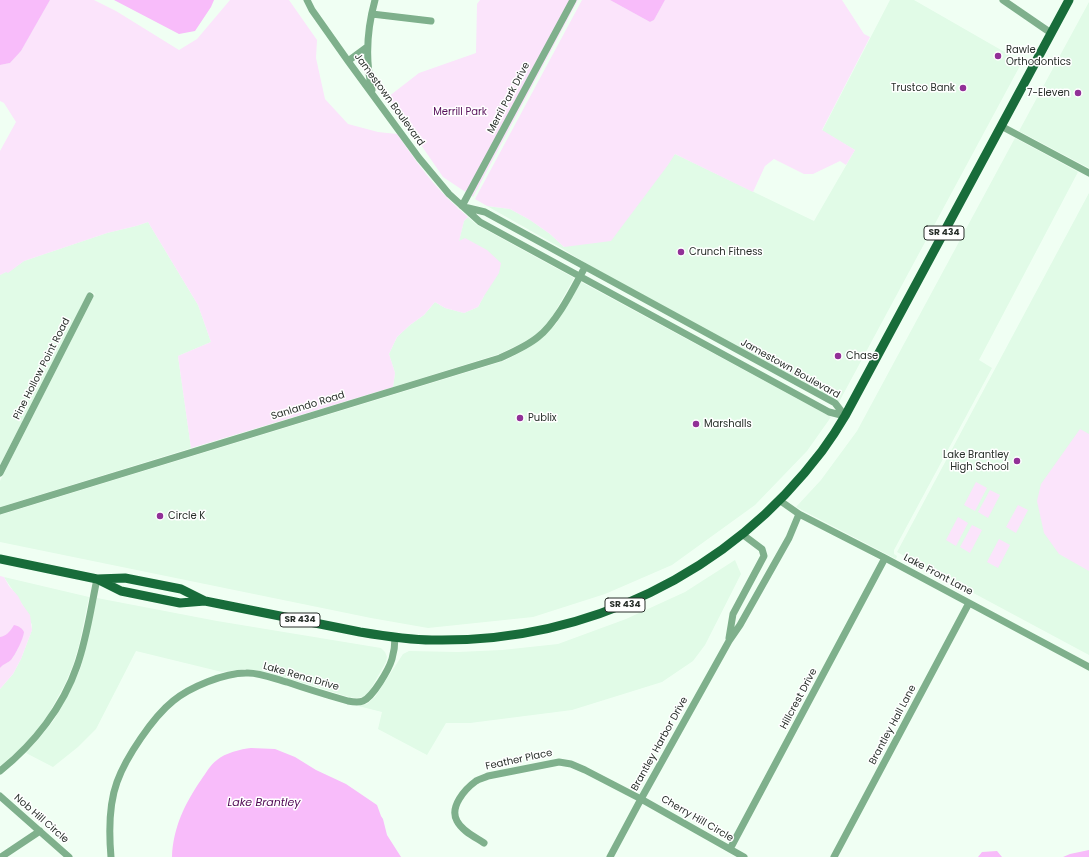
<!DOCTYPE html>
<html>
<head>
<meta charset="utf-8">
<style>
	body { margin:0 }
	canvas { display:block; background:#f0fff3 }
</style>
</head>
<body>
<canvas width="1089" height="857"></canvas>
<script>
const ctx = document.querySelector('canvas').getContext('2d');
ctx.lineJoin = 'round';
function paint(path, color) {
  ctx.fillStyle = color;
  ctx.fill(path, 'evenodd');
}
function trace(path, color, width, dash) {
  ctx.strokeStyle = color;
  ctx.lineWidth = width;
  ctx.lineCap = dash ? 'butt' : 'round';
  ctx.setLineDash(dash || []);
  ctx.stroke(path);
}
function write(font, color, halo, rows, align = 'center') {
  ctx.font = font + ' Poppins,sans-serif';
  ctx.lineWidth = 3;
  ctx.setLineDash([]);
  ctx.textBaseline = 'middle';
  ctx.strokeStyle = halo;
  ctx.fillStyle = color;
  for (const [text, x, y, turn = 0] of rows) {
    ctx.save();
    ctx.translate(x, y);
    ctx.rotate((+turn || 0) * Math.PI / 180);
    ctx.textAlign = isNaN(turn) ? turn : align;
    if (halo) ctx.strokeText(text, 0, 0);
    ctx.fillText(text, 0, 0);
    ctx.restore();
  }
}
paint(new Path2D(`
	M 890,0 L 914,0 L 1022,62 L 839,402 L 587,264 L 563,249 L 487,206 L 510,209 L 530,220 L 550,234 L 564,247 L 675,154 L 814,221 L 855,150 L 822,131 Z
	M 1089,2 L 1089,168 L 1019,131 Z
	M 1015,138 L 1078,172 L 979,360 L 992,368 L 894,550 L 894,554 L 897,556 L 896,559 L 796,507 L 821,480 L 857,431 Z
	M 1089,193 L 1089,655 L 897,552 Z
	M 468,217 L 477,225 L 574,278 L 551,319 L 537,334 L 520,344 L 499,354 L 393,387 L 395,373 L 389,354 L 397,337 L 410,325 L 424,315 L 435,302 L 445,308 L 464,313 L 478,307 L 484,296 L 459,241 L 464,221 Z
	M 148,222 L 198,305 L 211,342 L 178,356 L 191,448 L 0,507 L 0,481 L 95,294 L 89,291 L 0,465 L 0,275 L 6,272 L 8,272 L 24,261 L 107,233 L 136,226 Z
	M 581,282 L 831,417 L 807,451 L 755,505 L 672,565 L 605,594 L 533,617 L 428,628 L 371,618 L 0,542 L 0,515 L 504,361 L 523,351 L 540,340 L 556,324 Z
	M 735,560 L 741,574 L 705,645 L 693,661 L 662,682 L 572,710 L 470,723 L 446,723 L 427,755 L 378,729 L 382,712 L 358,706 L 367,704 L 375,697 L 403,654 L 409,651 L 458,652 L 502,650 L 558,644 L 626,619 L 685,592 Z
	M 4,577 L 89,597 L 79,645 L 73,665 L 65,684 L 48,715 L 36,731 L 19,750 L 0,766 L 0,689 L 13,674 L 21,659 L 32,630 L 32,625 L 22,604 Z
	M 97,598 L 217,621 L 381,648 L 385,652 L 387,657 L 386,662 L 369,692 L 363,697 L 356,698 L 349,697 L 267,672 L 246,669 L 222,672 L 136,651 L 96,729 L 78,747 L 53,767 L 26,753 L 41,736 L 54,720 L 72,687 L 81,667 L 86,646 Z`), '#e1fbe7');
paint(new Path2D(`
	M 50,0 L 94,0 L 116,11 L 179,50 L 197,39 L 230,0 L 289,0 L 317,40 L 316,58 L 325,99 L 348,124 L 378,132 L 397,134 C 415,160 434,187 457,207 L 458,209 L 460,210 L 468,217 L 464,221 L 459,241 L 465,238 L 487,250 L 501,263 L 499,273 L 484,296 L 478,307 L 464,313 L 445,308 L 435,302 L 424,315 L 410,325 L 397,337 L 389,354 L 395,373 L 393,387 L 191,448 L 178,356 L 211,342 L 198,305 L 148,222 L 136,226 L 107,233 L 24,261 L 8,273 L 6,272 L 0,275 L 0,151 L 16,122 L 4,103 L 0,101 L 0,65 L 10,63 L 21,51 Z
	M 480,0 L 578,0 L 473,197 L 443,177 L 388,97 L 419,73 L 476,53 L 477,4 Z
	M 582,0 L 610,0 L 650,22 L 654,20 L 665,0 L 842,0 L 864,34 L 870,37 L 822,130 L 855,150 L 846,165 L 840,161 L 813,174 L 804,174 L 774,159 L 765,166 L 753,192 L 675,154 L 668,165 L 611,241 L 564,247 L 550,234 L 530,220 L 510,209 L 487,206 L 475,199 Z
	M 1080,429 L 1089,434 L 1089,571 L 1059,554 L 1044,533 L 1037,501 L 1041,484 Z
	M 976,482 L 987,488 L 975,511 L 964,505 Z
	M 990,490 L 1000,495 L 988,518 L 978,512 Z
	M 1018,505 L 1028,510 L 1016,533 L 1006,527 Z
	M 958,517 L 968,523 L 956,546 L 946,540 Z
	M 972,525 L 982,530 L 970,553 L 960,547 Z
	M 999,539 L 1010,545 L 998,568 L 987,562 Z
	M 0,576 L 4,577 L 9,586 L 18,596 L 22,604 L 30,615 L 32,630 L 21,659 L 13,674 L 0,689 L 0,668 C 3,664 8,663 11,660 C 17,654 21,640 24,633 L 22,629 L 18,626 L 5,636 L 0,637 Z`), '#fbe4fb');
paint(new Path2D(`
	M 0,0 L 50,0 L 21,51 L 10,63 L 0,65 Z
	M 114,0 L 214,0 L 211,7 L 195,31 L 179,34 Z
	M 610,0 L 665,0 L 654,20 L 650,22 Z
	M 14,625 C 19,626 22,628 24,632 C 24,637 15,656 11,660 C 8,663 3,664 0,668 L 0,637 C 8,635 10,631 14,625 Z
	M 251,748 L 275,749 L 295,757 L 316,770 L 346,784 L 377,805 L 381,816 L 383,819 L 387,835 L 401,857 L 172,857 C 173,828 185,803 201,780 C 206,773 210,765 217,760 C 225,753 241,749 251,748 Z
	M 1089,850 L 1089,857 L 1063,857 L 1070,854 Z
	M 997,851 L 1002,857 L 978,857 L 982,852 Z`), '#f8bcfa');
trace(new Path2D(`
	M 307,0 L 312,10 L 348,61 L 419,158 L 449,194 L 480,222 L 829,412 L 845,416
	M 1003,0 L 1051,33
	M 372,14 L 431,21
	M 348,61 L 367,47
	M 372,90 C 365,60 367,29 375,0
	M 1001,126 L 1089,173
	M 462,206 L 573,0
	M 464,207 L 485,212 L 835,403 L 845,416
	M 0,473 L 90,296
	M 779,500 L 799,514 L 885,558 L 1089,667
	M 0,511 L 500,358 C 513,352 527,346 538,337 C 557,322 573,289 585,267
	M 729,638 L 733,614 L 764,556 L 762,549 L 742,534
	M 0,771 C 34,744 63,707 77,666 C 87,638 91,607 97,579
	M 0,796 L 69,857
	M 484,843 C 475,837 462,831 457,821 C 449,807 465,789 476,781 C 479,779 484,778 488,776 L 559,762 L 571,764 L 585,770 L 641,799 L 744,857
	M 730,849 L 885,558
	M 1,857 L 40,831
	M 111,857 C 109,834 109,804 117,782 C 126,757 153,717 173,701 C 190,687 224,673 246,673 C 259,672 275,679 287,682 C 307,689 327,695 348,701 C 353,702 358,703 363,701 C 373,697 389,669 392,659 C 394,652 395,645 395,637
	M 610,857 L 641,799 L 729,641 L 740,625 L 789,538 L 799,514
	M 834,857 L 969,603`), '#7fb08c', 7);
trace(new Path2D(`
	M 0,559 L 97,579 L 125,578 L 181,589 L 205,601
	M 97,579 L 121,591 L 180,603 L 205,601 L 360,632 C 384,636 408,640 432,640 C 586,643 729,574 822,451 C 830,440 838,428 845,416 L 1069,0`), '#186c3a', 9);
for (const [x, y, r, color] of [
	[998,56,4,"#913097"],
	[963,88,4,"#913097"],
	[1078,93,4,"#913097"],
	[681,252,4,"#913097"],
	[838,356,4,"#913097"],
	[520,418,4,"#913097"],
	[696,424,4,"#913097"],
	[1017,461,4,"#913097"],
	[160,516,4,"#913097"]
]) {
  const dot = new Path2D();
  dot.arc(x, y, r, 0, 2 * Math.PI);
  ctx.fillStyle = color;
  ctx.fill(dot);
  trace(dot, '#fff', 1.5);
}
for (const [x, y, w] of [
	[944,233,40],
	[625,605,40],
	[300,620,40]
]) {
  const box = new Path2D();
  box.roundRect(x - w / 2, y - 7, w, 14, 3);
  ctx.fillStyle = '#fff';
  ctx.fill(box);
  trace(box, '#282f2a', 1);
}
write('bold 9px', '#282f2a', null, [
	["SR 434",944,233],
	["SR 434",625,605],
	["SR 434",300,620]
]);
write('10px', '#282f2a', '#fff', [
	["Rawle",1006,50],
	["Orthodontics",1006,62],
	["Trustco Bank",955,88,"right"],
	["7-Eleven",1070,93,"right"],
	["Crunch Fitness",689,252],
	["Chase",846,356],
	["Publix",528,418],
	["Marshalls",704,424],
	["Lake Brantley",1009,455,"right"],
	["High School",1009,467,"right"],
	["Circle K",168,516]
], 'left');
write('10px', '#282f2a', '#fff', [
	["Merril Park Drive",509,98,-62],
	["Jamestown Boulevard",389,100,54],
	["Pine Hollow Point Road",42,369,-63],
	["Jamestown Boulevard",790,369,29],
	["Sanlando Road",308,406,-17],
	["Lake Front Lane",938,575,28],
	["Lake Rena Drive",301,677,16],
	["Hillcrest Drive",799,699,-62],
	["Brantley Hall Lane",893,725,-62],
	["Brantley Harbor Drive",660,744,-61],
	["Feather Place",519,760,-12],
	["Nob Hill Circle",41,819,41],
	["Cherry Hill Circle",697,819,30]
]);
write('10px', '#58125c', '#fff', [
	["Merrill Park",460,112]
]);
write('italic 11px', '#4f0653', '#fff', [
	["Lake Brantley",264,803]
]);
</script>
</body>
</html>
